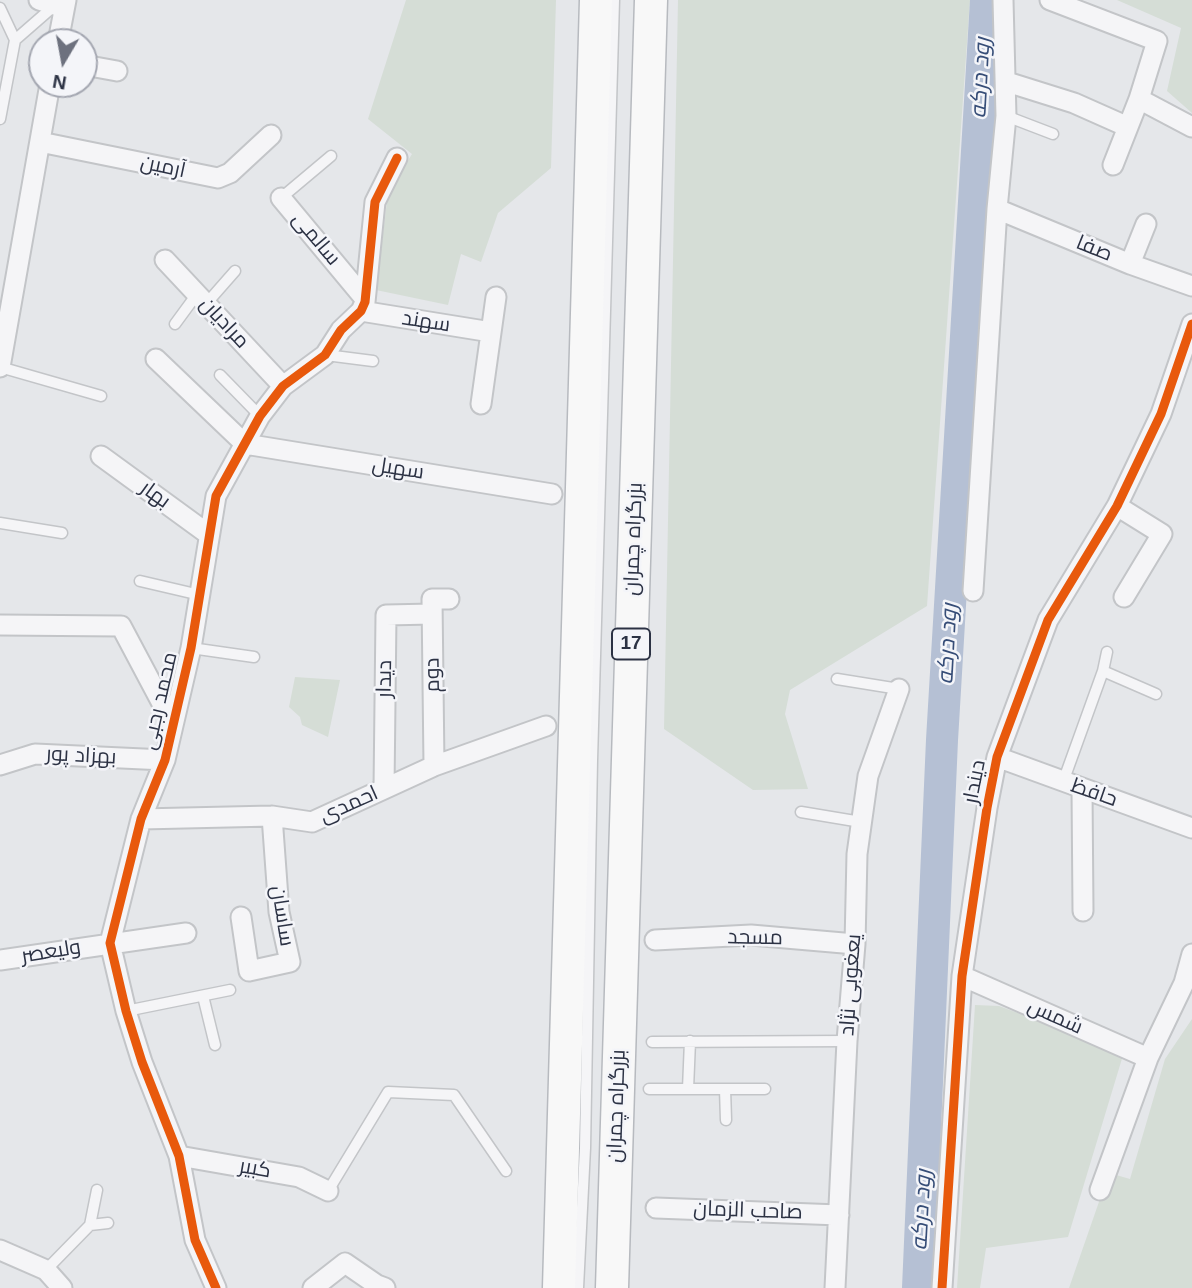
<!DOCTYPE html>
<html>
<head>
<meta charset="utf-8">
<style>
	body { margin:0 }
	#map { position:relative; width:1192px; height:1288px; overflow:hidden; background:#e5e7ea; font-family:Arial,sans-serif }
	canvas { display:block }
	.north { position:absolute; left:28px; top:28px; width:70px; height:70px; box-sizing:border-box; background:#f4f5f9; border:2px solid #a4a7b1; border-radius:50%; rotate:190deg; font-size:19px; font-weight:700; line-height:28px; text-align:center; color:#2c3244 }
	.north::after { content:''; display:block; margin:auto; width:24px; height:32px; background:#6d717e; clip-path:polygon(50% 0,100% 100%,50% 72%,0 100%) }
</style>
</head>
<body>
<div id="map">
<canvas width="1192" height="1288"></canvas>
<div class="north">N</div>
</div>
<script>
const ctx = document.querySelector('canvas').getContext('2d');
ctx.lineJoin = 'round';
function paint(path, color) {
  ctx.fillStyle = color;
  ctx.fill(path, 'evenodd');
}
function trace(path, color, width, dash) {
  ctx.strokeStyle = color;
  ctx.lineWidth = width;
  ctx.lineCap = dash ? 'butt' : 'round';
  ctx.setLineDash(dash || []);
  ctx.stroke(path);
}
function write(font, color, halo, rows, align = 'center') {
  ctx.font = font + ' Arial,Cairo,sans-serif';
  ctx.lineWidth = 5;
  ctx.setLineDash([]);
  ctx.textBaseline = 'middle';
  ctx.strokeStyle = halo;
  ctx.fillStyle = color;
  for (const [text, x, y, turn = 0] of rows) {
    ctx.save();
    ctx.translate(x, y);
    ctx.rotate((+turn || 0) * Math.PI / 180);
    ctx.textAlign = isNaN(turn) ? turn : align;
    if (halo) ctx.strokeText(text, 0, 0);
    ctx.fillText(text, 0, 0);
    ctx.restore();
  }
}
paint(new Path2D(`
	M 406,0 L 556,0 L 551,168 L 498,213 L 481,262 L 461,254 L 448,305 L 376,290 L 388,193 L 412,154 L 368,119 Z
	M 678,0 L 970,0 L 927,606 L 790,690 L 785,714 L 808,789 L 753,790 L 664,729 Z
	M 1117,0 L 1192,0 L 1192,113 L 1167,91 L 1181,28 Z
	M 295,677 L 340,680 L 328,737 L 302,725 L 300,717 L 289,707 Z
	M 975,1005 L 999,1006 L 1124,1052 L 1068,1237 L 986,1248 L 980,1288 L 957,1288 Z
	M 1192,1019 L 1192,1288 L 1069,1288 L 1109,1173 L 1130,1179 L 1165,1059 Z`), '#d5ddd6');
trace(new Path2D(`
	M 918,1288 L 942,740 L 986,0`), '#b5c0d4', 32);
const service = new Path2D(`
	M 0,8 L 15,40 L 0,119
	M 15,40 L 54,6
	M 1006,116 L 1053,134
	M 281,198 L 331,156
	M 206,304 L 235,271
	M 175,324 L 197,294
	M 326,355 L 373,361
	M 0,367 L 101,396
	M 220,375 L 260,416
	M 0,523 L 62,533
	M 140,581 L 200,595
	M 191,648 L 254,657
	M 1103,671 L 1156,694
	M 837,679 L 899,689
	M 1063,782 L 1103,671 L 1107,652
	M 801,812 L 861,822
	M 203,996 L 215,1045
	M 126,1011 L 230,990
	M 652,1042 L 847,1041
	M 649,1089 L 765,1089
	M 688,1089 L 690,1041
	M 725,1089 L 726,1120
	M 328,1191 L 388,1092 L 454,1095 L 506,1171
	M 90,1225 L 108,1223
	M 46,1270 L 90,1225 L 97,1190
	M 578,1288 L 585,1148 L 592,760 L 614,0`);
const minor = new Path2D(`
	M 39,0 L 64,8
	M 1050,0 L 1157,41 L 1139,99 L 1113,165
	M 58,42 L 66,0
	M 84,65 L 117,71
	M 1007,82 L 1074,103 L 1128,127
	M 1139,99 L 1192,127
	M 40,142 L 218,178 L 230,173 L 271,135
	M 281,198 L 365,299
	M 997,209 L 1130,264 L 1192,286
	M 165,260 L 283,386
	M 1130,264 L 1146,224
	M 361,311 L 491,332
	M 156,359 L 245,444
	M 0,367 L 50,84
	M 481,404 L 496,297
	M 245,444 L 552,494
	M 101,456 L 208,534
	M 1117,506 L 1162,534 L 1124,597
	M 973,591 L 997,209 L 1006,116 L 1003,0
	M 0,625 L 121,626 L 173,724
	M 997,757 L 1192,828
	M 0,765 L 35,754 L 165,760
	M 434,766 L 432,599 L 449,599
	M 384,789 L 386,615 L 432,614
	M 1082,789 L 1083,911
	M 141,819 L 272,816 L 312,822 L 434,766 L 546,726
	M 241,917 L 249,971 L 290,962 L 279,912 L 272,816
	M 655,940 L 751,935 L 855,944
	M 0,960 L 186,933
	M 962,976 L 1148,1058
	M 179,1156 L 299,1177 L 328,1191
	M 1100,1190 L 1148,1058 L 1184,983 L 1192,954
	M 656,1208 L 839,1215
	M 0,1250 L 46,1270 L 62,1288
	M 216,1288 L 195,1240 L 179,1156 L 142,1062 L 126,1011 L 110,943 L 141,819 L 165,760 L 191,648 L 216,496 L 260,416 L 283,386 L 325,355 L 341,330 L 361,311 L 365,302 L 375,202 L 397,158
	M 313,1288 L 345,1263 L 377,1285 L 385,1288
	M 835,1288 L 847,1041 L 855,944 L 857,854 L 868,776 L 899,689
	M 942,1288 L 962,976 L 987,808 L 997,757 L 1048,620 L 1117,506 L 1161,414 L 1192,324`);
const trunk = new Path2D(`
	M 559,1288 L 596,0
	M 612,1288 L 651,0`);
trace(service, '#c3c5c8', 13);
trace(minor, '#c3c5c8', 23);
trace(trunk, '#b7babf', 35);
trace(service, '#f5f5f7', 10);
trace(minor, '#f5f5f7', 19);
trace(trunk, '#f8f8f8', 32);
trace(new Path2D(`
	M 216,1288 L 195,1240 L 179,1156 L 142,1062 L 126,1011 L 110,943 L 141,819 L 165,760 L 191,648 L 216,496 L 260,416 L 283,386 L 325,355 L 341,330 L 361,311 L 365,302 L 375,202 L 397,158
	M 942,1288 L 962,976 L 987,808 L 997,757 L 1048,620 L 1117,506 L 1161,414 L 1192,324`), '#e8590c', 9);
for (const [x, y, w] of [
	[631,644,38]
]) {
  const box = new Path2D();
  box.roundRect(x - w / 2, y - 15.5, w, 31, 5);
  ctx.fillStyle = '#f4f5f9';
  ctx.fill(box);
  trace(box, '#2c3244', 2);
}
write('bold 19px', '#2c3244', null, [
	["17",631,644]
]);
write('21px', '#2c3244', '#f4f5f9', [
	["آرمین",163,167,12],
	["سالمی",316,239,50],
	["صفا",1094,249,22],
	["سهند",426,322,9],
	["مرادیان",224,323,47],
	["سهیل",398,469,9],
	["بهار",155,495,36],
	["بزرگراه چمران",634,539,-88],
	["دوم",433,675,-91],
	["دیدار",385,679,-89],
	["محمد رجبی",160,701,-77],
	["بهزاد پور",81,756,3],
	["دیندار",975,782,-79],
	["حافظ",1094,793,19],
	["احمدی",349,805,-24],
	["ساسان",282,916,81],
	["مسجد",755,938,1],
	["ولیعصر",51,952,-9],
	["یعغوبی نژاد",851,985,-86],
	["شمس",1055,1017,24],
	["بزرگراه چمران",617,1106,-88],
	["کبیر",255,1169,10],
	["صاحب الزمان",748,1211,2]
]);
write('italic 23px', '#364d77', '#f4f5f9', [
	["رود درکه",981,78,-87],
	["رود درکه",948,644,-87],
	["رود درکه",922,1210,-87]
]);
</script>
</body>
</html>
